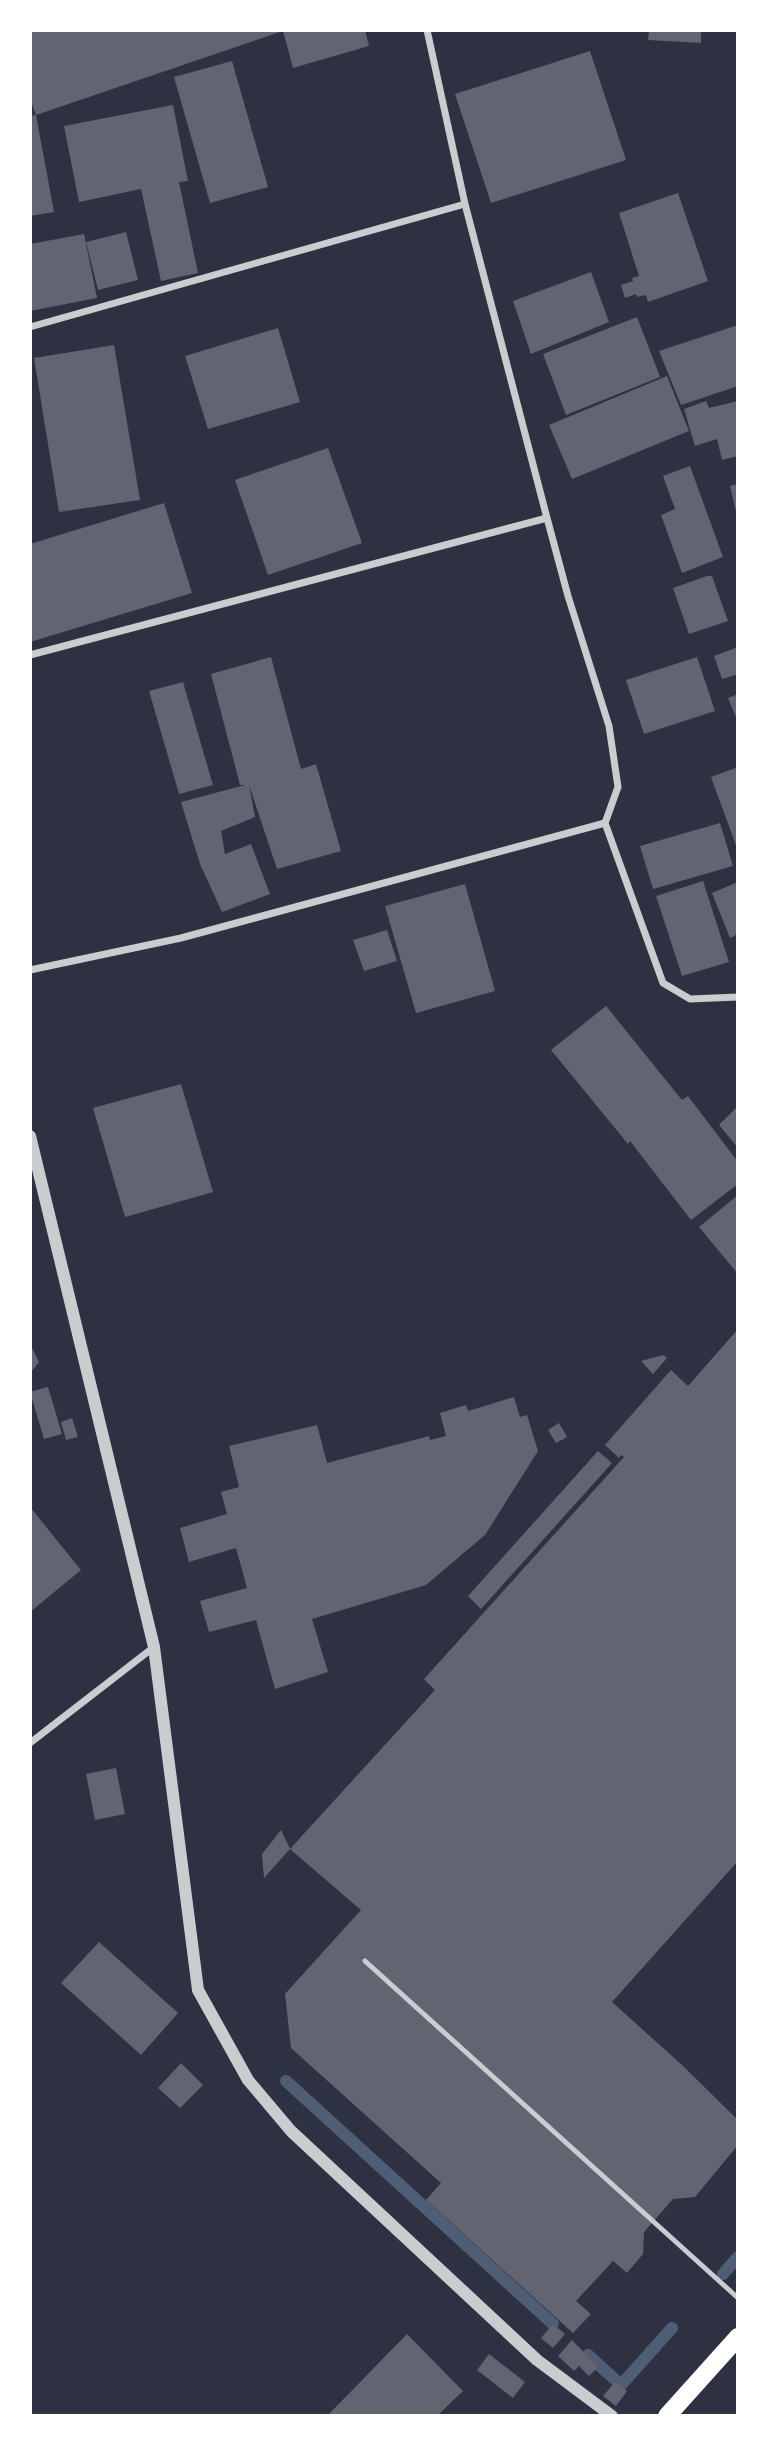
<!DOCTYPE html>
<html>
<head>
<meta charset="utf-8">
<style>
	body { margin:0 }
	#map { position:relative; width:768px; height:2446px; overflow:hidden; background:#2d3142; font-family:"Roboto Serif",serif }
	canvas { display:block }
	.frame { position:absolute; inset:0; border:32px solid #fff; pointer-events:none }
</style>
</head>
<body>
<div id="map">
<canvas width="768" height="2446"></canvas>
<div class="frame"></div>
</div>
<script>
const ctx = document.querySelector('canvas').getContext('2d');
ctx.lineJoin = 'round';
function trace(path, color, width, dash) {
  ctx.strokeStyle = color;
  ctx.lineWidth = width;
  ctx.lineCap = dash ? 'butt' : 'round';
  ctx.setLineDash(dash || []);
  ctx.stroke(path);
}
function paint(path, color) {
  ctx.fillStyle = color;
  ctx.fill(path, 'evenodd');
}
trace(new Path2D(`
	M 286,2081 L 553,2324
	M 723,2274 L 738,2257
	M 588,2355 L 621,2385 L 672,2328`), '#4f5d75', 12);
paint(new Path2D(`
	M 30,30 L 365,30 L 369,46 L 293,68 L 283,31 L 36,115 L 30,99 Z
	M 649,30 L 701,30 L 701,43 L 648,40 Z
	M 590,51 L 626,160 L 491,203 L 455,94 Z
	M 232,61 L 268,187 L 210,203 L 174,77 Z
	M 173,105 L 188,181 L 179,182 L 198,273 L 161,281 L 141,189 L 79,202 L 64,126 Z
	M 36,115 L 54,212 L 30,216 L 30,116 Z
	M 678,193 L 708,281 L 648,302 L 646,295 L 637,297 L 636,294 L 625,298 L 621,285 L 633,281 L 632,278 L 639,276 L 619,213 Z
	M 126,232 L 138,280 L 98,290 L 86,242 Z
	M 84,234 L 97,298 L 30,311 L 30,244 Z
	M 591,272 L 609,322 L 531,354 L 513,301 Z
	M 637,317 L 660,377 L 566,415 L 543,354 Z
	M 738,325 L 738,386 L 681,405 L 659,351 Z
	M 278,328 L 300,402 L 208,429 L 185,356 Z
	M 114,345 L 140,500 L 59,512 L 34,358 Z
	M 667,376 L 689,431 L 572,479 L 549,425 Z
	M 706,401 L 709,408 L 738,401 L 738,456 L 722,460 L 717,439 L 695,446 L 684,409 Z
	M 328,448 L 362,543 L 268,575 L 235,480 Z
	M 690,466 L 723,557 L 682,573 L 661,515 L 675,509 L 663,476 Z
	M 738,484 L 738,516 L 737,516 L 730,486 Z
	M 164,503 L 192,593 L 30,642 L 30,544 Z
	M 707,576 L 712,576 L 728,621 L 689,634 L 673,588 Z
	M 738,647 L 738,674 L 722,679 L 714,656 Z
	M 271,657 L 301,769 L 316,764 L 341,851 L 277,869 L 249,785 L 255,817 L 221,831 L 225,854 L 251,844 L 270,894 L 222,912 L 200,864 L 181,802 L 245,785 L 240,785 L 211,674 Z
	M 697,657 L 715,711 L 644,734 L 626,680 Z
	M 183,682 L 213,785 L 179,794 L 149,691 Z
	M 738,694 L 738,722 L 728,698 Z
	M 738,767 L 738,851 L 711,777 Z
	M 720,823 L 733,866 L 653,889 L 640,846 Z
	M 703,881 L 729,962 L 682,976 L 656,896 Z
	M 738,882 L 738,934 L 730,938 L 712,893 Z
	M 465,884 L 495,991 L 416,1013 L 385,906 Z
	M 387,930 L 397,961 L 364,971 L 353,940 Z
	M 606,1006 L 682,1100 L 688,1096 L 738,1162 L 738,1184 L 691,1220 L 630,1141 L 628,1144 L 551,1050 Z
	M 181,1084 L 213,1192 L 125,1217 L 93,1108 Z
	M 738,1106 L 738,1148 L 719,1125 Z
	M 738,1195 L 738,1274 L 699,1227 Z
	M 738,1329 L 738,1861 L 612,2002 L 682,2065 L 738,2120 L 738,2145 L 695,2197 L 673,2199 L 644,2232 L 643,2254 L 627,2273 L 613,2261 L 576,2301 L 591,2314 L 573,2333 L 426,2200 L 441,2183 L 291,2048 L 285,1994 L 361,1910 L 290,1849 L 435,1690 L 424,1679 L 624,1457 L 621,1455 L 619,1458 L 605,1445 L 671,1370 L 688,1386 Z
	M 30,1344 L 39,1362 L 30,1373 Z
	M 663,1355 L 667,1358 L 653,1374 L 641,1361 Z
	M 48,1387 L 62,1434 L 44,1439 L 30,1392 Z
	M 514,1397 L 520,1417 L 527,1415 L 538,1451 L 485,1535 L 426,1585 L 312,1619 L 328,1672 L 275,1689 L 256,1620 L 209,1632 L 200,1601 L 247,1588 L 236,1548 L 189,1562 L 180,1528 L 227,1514 L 221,1492 L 239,1487 L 229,1446 L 317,1425 L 327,1463 L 429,1436 L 430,1440 L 446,1436 L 440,1413 L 466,1405 L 468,1411 Z
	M 72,1418 L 78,1437 L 66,1440 L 61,1422 Z
	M 559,1423 L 567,1437 L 556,1443 L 548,1430 Z
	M 598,1451 L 612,1463 L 481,1609 L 468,1596 Z
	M 30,1507 L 81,1570 L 30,1612 Z
	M 116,1768 L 125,1814 L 95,1820 L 86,1774 Z
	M 281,1830 L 290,1849 L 264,1878 L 262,1854 Z
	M 99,1942 L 178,2013 L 141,2055 L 61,1983 Z
	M 181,2063 L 203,2085 L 180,2108 L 158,2088 Z
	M 553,2324 L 565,2334 L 553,2348 L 541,2338 Z
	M 407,2334 L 463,2391 L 437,2416 L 327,2416 Z
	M 572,2340 L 598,2367 L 589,2376 L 579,2366 L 574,2371 L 558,2356 Z
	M 489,2354 L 525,2382 L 513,2398 L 477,2370 Z
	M 615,2382 L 627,2391 L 616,2406 L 603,2396 Z`), '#626471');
trace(new Path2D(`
	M 365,1961 L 738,2298`), '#caccd0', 5);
trace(new Path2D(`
	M 427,30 L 465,204 L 547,518 L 568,596 L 609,726 L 618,787 L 605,823 L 663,983 L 690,999 L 738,997
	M 30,327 L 465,204
	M 30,655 L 547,518
	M 30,970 L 181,938 L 605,823
	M 30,1743 L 154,1647`), '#caccd0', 7);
trace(new Path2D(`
	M 30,1136 L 154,1647 L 198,1990 L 248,2080 L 291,2131 L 537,2360 L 612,2416`), '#caccd0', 12);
trace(new Path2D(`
	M 667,2416 L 738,2337`), '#fff', 18);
</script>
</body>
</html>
